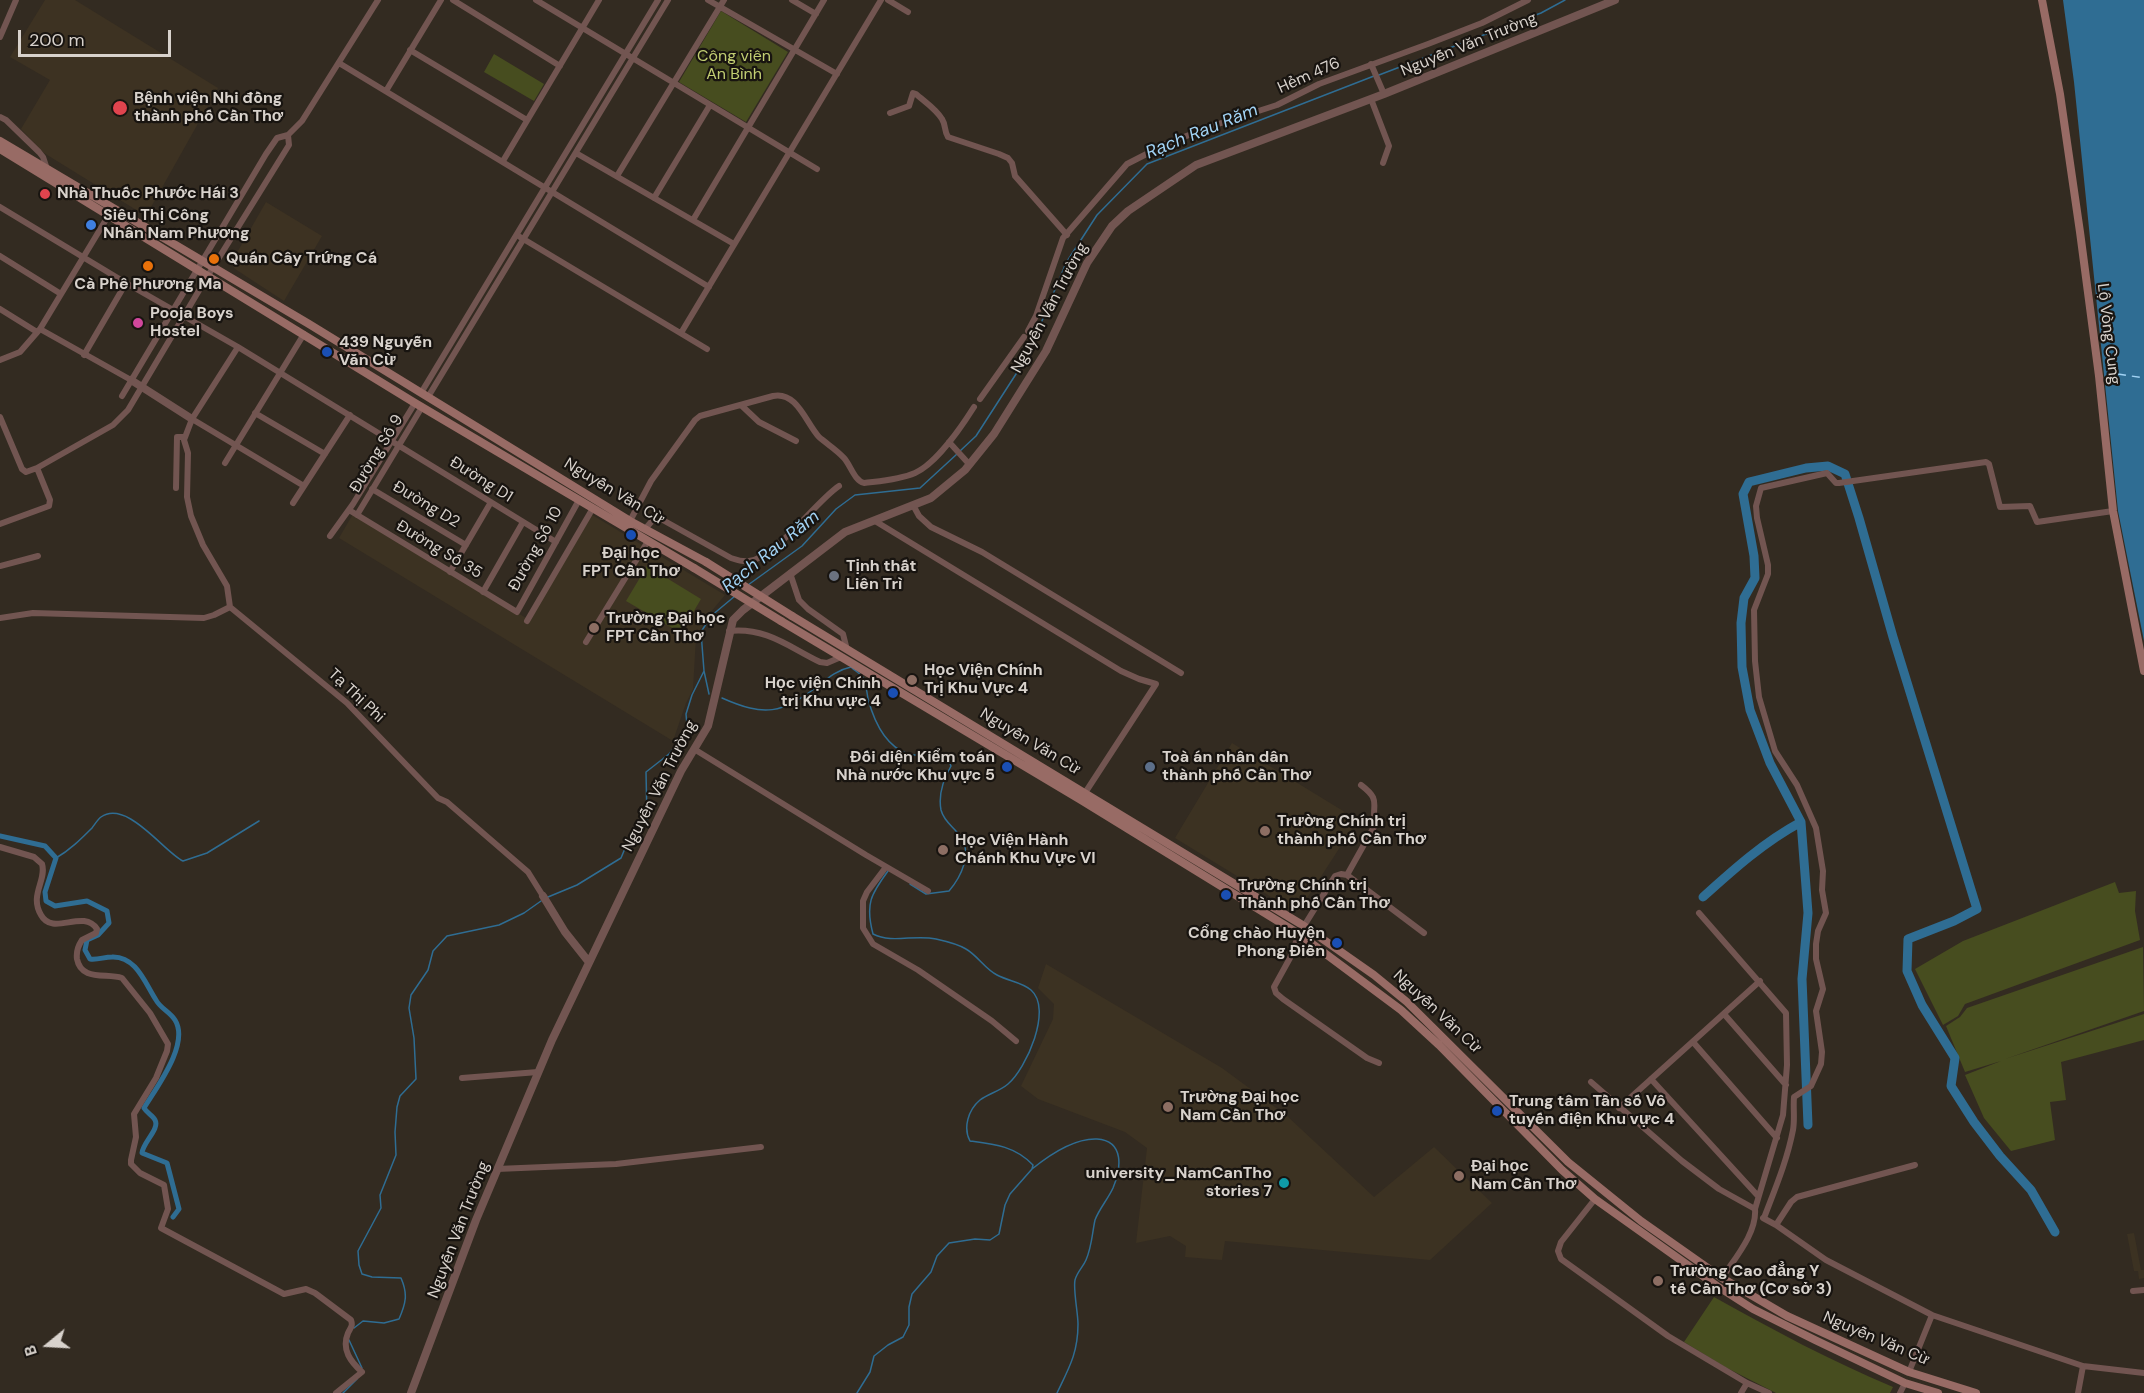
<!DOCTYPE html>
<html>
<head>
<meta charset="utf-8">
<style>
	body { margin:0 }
	#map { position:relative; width:2144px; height:1393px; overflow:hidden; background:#332b21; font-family:"DM Sans",sans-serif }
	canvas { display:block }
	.north { position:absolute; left:18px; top:1315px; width:60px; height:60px; -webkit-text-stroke:4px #181410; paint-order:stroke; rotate:252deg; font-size:16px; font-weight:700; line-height:24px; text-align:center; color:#d8d2cc }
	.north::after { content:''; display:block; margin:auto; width:21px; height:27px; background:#d8d2cc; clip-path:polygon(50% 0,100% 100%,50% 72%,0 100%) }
	.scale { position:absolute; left:18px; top:30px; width:153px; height:27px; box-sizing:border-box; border:3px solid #d8d2cc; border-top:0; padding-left:8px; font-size:18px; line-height:21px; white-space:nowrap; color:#d8d2cc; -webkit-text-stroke:4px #181410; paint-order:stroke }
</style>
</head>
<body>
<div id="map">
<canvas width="2144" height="1393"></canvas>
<div class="north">B</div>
<div class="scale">200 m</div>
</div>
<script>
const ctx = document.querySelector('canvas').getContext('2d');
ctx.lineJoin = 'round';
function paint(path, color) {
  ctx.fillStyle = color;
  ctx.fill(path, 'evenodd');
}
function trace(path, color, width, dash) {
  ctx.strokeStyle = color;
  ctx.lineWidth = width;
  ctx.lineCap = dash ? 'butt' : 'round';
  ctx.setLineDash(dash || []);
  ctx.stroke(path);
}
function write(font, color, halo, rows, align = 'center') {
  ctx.font = font + ' "DM Sans",sans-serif';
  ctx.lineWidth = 4.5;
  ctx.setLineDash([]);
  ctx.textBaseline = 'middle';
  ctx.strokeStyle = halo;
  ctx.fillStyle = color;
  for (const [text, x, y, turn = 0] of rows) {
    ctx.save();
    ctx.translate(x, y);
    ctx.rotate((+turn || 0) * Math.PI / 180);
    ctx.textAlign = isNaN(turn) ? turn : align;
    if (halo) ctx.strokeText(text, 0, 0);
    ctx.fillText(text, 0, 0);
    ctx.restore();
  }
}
paint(new Path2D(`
	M 589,513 L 725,595 L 710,613 L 696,637 L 693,689 L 686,703 L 673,741 L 339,538 L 353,514 L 526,618 Z
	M 1232,743 L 1353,817 L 1355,824 L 1300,909 L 1294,911 L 1175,838 Z
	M 1046,964 L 1222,1068 L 1287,1116 L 1374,1197 L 1434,1147 L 1492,1203 L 1430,1260 L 1225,1241 L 1222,1260 L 1185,1257 L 1186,1246 L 1170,1236 L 1136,1243 L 1147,1148 L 1125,1132 L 1038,1099 L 1021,1086 L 1053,1019 L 1054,1004 L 1038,988 Z
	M 2134,1233 L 2141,1270 L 2144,1270 L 2144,1278 L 2139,1279 L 2138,1271 L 2134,1271 L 2127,1234 Z`), '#3c3222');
paint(new Path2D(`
	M 45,0 L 75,0 L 218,88 L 146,216 L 44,153 L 21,129 L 50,80 L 10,57 Z
	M 266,202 L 322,236 L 284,301 L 235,269 L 231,263 Z`), '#3d3222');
paint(new Path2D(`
	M 721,11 L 788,52 L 746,122 L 679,82 Z
	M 494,54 L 544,84 L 534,101 L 484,72 Z
	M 647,566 L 701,599 L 681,633 L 626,601 Z
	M 2115,882 L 2119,893 L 2136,891 L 2135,911 L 2140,940 L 1965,1004 L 1958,1016 L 1943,1025 L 1915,969 L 1963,941 Z
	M 2143,947 L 2144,1011 L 2005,1059 L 2144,1014 L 2144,1040 L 2061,1062 L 2066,1100 L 2050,1102 L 2055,1140 L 2011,1151 L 1984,1118 L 1965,1075 L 2001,1061 L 1965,1072 L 1946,1026 L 1960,1017 L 1967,1008 Z
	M 1714,1297 C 1773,1330 1831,1361 1893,1387 L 1890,1393 L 1776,1393 L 1727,1368 L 1684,1342 Z`), '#474d1f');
paint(new Path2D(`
	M 2063,0 L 2144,0 L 2144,641 L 2118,511 L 2074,82 Z`), '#2f6d93');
trace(new Path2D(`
	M 1379,75 L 1541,13 L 1565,0
	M 960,451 L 976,436 L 1027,357 L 1066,263 L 1097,215 L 1147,164 L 1374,76
	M 748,585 L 802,546 L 836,509 L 855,495 L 920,488 L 957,454
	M 704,671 L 709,694
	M 722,698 C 765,717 781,714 818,686 C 829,677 837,670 851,667 C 854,670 859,673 862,676 C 866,682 867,692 868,699 C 874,721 885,746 908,754 C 921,758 931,750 945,753 L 951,766 C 943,780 938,794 941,810 C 944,822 954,827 960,836 C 973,853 961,877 949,891 L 926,894 L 910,884
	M 56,858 C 70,850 81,839 92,828 C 95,824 98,819 101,817 C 127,799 164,852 183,861 L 207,853 L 259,821
	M 888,871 C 871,894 865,904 873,934 C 893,944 914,934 936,939 C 945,941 958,944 966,949 C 978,956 985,969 997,975 C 1008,981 1022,982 1031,990 C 1053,1009 1026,1069 1008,1084 C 1000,1091 988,1094 980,1100 C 968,1110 963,1128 970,1141 C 994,1144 1015,1146 1033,1165 L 1032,1169 C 1048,1156 1074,1138 1097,1139 C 1125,1141 1121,1169 1113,1188 C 1108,1199 1099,1209 1095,1220 C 1092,1234 1092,1246 1086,1260 C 1083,1267 1077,1272 1075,1280 C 1073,1289 1078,1313 1078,1324 C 1078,1353 1069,1368 1057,1393
	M 548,897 L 577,885 L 621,858 L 626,846 L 647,819 L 646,772 L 669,754 L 681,740 L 687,725 L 686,714 L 692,695 L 704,671 L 701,632 L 711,616 L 735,596
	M 354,1328 L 363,1321 L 384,1323 L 399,1319 C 406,1303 408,1294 401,1278 L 372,1277 L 362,1274 L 359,1265 L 358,1251 L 381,1208 L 380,1195 L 396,1155 L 395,1132 L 397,1107 L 400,1096 L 416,1079 L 414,1038 L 409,1008 L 411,995 L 428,970 L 433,951 L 447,936 L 499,925 L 524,913 L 541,901
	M 349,1340 L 362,1368
	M 343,1393 L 357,1379
	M 857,1393 L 870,1372 L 874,1356 L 888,1345 L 903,1337 L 909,1325 L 909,1307 L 912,1294 L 931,1272 L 937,1256 L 949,1243 L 975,1239 L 990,1240 L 999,1234 L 1005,1205 L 1010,1194 L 1032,1169`), '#2f6d93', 1.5);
trace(new Path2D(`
	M 0,836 L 45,846 L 56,858 L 45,892 L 46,901 L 55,906 L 87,901 L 107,911 L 109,923 L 98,935 L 87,940 L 85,950 L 90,959 C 98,960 104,957 112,957 C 136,956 145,983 156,1000 C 160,1008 170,1012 175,1020 C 190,1044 156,1088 144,1108 C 147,1113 153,1116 155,1120 C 160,1129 143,1142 142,1153 L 167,1163 L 179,1209 L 173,1217`), '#2f6d93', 5);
trace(new Path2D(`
	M 1703,897 C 1734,869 1764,842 1801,822
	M 1808,1125 L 1802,979 L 1808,913 L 1801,822 L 1770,763 L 1750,710 L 1742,667 L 1741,623 L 1744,598 L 1755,578 L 1754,556 L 1743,494 L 1749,482 L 1806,468 L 1828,466 L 1845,474 L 1859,518 L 1893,637 L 1977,909 L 1954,921 L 1908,939 L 1907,971 L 1922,1005 L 1955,1058 L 1951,1086 L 1974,1122 L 2000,1156 L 2031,1190 L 2055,1232`), '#2f6d93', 9);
trace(new Path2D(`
	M 2118,374 L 2144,378`), '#a1d2f4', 1.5, [8, 6]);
trace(new Path2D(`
	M 453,0 L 560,66
	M 536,0 L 817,169
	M 708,0 L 837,74
	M 792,0 L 816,14
	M 888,0 L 908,12
	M 0,37 L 16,0
	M 410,50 L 527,120
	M 339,63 L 709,287
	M 1371,64 L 1384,94
	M 386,91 L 441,0
	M 1371,99 L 1389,146 L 1383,163
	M 890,113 L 909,106 L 913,93 L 916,94 C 925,102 936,109 942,119 C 946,125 944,131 948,137 L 999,154 L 1008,158 L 1012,163 L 1015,176 L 1067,235
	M 0,117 L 6,120 L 39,152 L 43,157 L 47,169
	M 288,135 L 302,121 L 378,0
	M 576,153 L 734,244
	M 503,161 L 599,0
	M 617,176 L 724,0
	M 654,198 L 710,105
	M 0,207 L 126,283 L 238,347 L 556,542
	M 693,220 L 824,0
	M 520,237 L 707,349
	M 0,256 L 61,294
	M 0,309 L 37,332
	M 40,329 L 131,380
	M 1028,331 L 1036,316 L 1063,238 L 1127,164 L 1166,144 L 1212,126 L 1277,105 L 1319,84 L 1428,44 L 1482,23 L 1528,0
	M 681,333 L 881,0
	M 238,347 L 192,419 L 184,440 L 188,453 L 187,497 L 191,516 L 203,545 L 227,586 L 230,607 L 347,703 L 438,798 L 447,802 L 528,872 L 543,896
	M 84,355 L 126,283
	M 0,360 L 20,352 L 40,329 L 113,208
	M 421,393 L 658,0
	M 122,396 L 266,154 L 277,138 L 288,135
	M 428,397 L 668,0
	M 980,399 L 1024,337
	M 742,406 L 759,422 L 796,441
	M 255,413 L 325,454
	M 0,417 L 22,469 L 26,472 L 37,468
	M 192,419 L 304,486
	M 949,442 L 969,464
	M 225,463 L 304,334
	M 176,488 L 177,437 L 184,437
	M 372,489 L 466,545
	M 293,503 L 350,415
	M 913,505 L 919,516 L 931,527 L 982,552 L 1181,673
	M 349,510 L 517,612 L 579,500
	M 357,515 L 422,407
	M 630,521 L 651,481 L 695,420 L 700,416 L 773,396 C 797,391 806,423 819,437 C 827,444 837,450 844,458 C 851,466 854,480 864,483 C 880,481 899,480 915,473 C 936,464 962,426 974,407
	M 875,521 L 1121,671 L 1139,679 L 1156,684 L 1083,796
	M 0,524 L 49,506 L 50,500 L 37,468 L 113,425 L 128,410 L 207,277 L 289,145 L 288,135
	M 645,529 L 652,521 L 661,519 L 731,558 C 737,560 742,562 749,561 C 776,558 815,502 839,486
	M 330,536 L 353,504 L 415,403
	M 0,566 L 38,556
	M 450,572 L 491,502
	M 790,573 L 799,600 L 808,609 L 843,634 L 847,650
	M 483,592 L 523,522
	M 0,618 L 33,613 L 204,618 L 214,615 L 230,607
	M 527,621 L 593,508
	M 729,631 C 766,627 789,647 820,662 L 827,663 L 841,657
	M 586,642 L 648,541
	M 694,749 L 866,855 L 928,891
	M 0,847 L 34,857 L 42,864 C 47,880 29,895 41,915 C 53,937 83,908 97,929 L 96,933 L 82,940 C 78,946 76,952 77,959 C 81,981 106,973 122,978 L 150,1013 L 168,1044 L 167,1051 L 156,1078 L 134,1114 L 136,1137 L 131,1160 L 131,1164 L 140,1173 L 164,1185 L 168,1209 L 161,1228 L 284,1294 L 306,1289 L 315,1293 L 351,1320 C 353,1326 351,1327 348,1333 C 341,1350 351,1362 362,1372 L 336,1393
	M 886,867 L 867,892 L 863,901 L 863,928 L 873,944 L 918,970 L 992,1021 L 1016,1041
	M 1347,875 L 1375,825 C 1371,803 1382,801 1361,785
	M 1699,913 L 1786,1013 L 1787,1065 L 1783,1115 L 1755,1209 C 1757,1233 1735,1258 1722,1278
	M 1724,1014 L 1786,1085
	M 1693,1042 L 1777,1138
	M 1379,1063 L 1367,1058 L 1283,999 L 1276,993 L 1274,987 L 1290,958 L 1299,934 L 1335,876 L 1341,874 L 1347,875 L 1424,933
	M 462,1078 L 538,1072
	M 1651,1079 L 1758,1196
	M 1591,1082 L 1682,1161 L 1719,1189 L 1755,1209
	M 1619,1108 L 1760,981
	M 497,1169 L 616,1164 L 761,1147
	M 1595,1199 L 1561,1242 L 1558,1251 L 1561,1259 L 1668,1336 L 1747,1383 L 1769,1393
	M 1763,1218 L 1776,1225 L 1791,1202 L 1797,1197 L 1915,1165
	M 1764,1218 C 1775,1189 1787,1161 1793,1130 C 1795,1119 1793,1108 1794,1097 L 1811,1086 L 1821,1064 L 1822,1052 L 1816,1011 L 1823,989 L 1816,959 L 1816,944 L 1818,931 L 1826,913 L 1822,890 L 1823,871 L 1816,828 L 1797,785 L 1775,751 L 1759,697 L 1755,661 L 1754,610 L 1768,574 L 1768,565 L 1757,518 L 1756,506 L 1761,488 L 1827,473 L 1836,483 L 1839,483 L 1986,462 L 1989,464 L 2000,507 L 2030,506 L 2037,522 L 2113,511
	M 1776,1225 L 1826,1260 L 1932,1315
	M 2133,1291 L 2144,1290
	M 1909,1372 L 1932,1315 L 2083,1366 L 2144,1373
	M 1741,1393 L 1747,1383
	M 1900,1393 L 1905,1383
	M 2078,1393 L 2083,1366`), '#725551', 6);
trace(new Path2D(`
	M 131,380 L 192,419
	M 543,896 L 565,932 L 588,961
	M 411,1393 L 476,1220 L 552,1040 L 681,771 L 708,726 L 733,620 L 743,610 L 845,532 L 931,498 L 965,470 L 994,434 L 1046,351 L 1087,263 L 1112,226 L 1128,211 L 1196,165 L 1384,94 L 1615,0`), '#725551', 8);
trace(new Path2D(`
	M 2042,0 L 2060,94 L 2080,232 L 2099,376 L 2113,511 L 2144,671
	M 0,141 L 309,324 L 630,521 L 706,562
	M 0,149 L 415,403 L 694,568
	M 792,616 L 1304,926 L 1374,975 L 1407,1002 L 1568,1162 L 1641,1221 L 1722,1278 L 1787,1316 L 1909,1372 L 1976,1393
	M 781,621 L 1081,800 L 1299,934 L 1401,1010 L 1439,1045 L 1562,1170 L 1595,1199 L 1717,1286 L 1753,1309 L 1815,1340 L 1905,1383 L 1938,1393`), '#986b65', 8);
trace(new Path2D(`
	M 706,562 L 792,616
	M 694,568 L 781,621`), '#986b65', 8);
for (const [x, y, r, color] of [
	[120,108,8,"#e0444e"],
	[45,194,6,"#e0444e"],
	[91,225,6,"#3f7fe0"],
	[214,259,6,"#e8710a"],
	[148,266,6,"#e8710a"],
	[138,323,6,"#d1479c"],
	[327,352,6,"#1a4fb4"],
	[631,535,6,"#1a4fb4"],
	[834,576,6,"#6b7280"],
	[594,628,6,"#8d6e63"],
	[912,680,6,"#8d6e63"],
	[893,693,6,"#1a4fb4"],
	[1007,767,6,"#1a4fb4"],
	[1150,767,6,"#5c6f8a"],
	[1265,831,6,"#8d6e63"],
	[943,850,6,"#8d6e63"],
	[1226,895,6,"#1a4fb4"],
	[1337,943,6,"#1a4fb4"],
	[1168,1107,6,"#8d6e63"],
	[1497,1111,6,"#1a4fb4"],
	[1459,1176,6,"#8d6e63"],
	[1284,1183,6,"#0f9aa8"],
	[1658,1281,6,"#8d6e63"]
]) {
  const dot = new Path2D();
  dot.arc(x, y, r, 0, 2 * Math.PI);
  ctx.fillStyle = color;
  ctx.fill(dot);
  trace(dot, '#181410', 2);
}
write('16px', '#d8d2cc', '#181410', [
	["Nguyễn Văn Trường",1469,45,-22],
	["Hẻm 476",1309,76,-24],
	["Nguyễn Văn Trường",1050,308,-62],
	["Lộ Vòng Cung",2108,334,83],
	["Đường Số 9",377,454,-59],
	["Đường D1",481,480,32],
	["Nguyễn Văn Cừ",614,492,31],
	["Đường D2",426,505,31],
	["Đường Số 10",536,549,-61],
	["Đường Số 35",439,550,31],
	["Tạ Thị Phi",356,696,43],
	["Nguyễn Văn Cừ",1030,742,31],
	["Nguyễn Văn Trường",660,786,-63],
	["Nguyễn Văn Cừ",1437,1012,43],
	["Nguyễn Văn Trường",459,1230,-69],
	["Nguyễn Văn Cừ",1876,1339,23]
]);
write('16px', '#c2ce72', '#181410', [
	["Công viên",734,57],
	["An Bình",734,75]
]);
write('bold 16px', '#d8d2cc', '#181410', [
	["Bệnh viện Nhi đồng",134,99],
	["thành phố Cần Thơ",134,117],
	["Nhà Thuốc Phước Hái 3",57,194],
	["Siêu Thị Công",103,216],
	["Nhân Nam Phương",103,234],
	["Quán Cây Trứng Cá",226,259],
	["Cà Phê Phương Ma",148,285,"center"],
	["Pooja Boys",150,314],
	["Hostel",150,332],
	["439 Nguyễn",339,343],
	["Văn Cừ",339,361],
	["Đại học",631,554,"center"],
	["FPT Cần Thơ",631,572,"center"],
	["Tịnh thất",846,567],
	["Liên Trì",846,585],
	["Trường Đại học",606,619],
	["FPT Cần Thơ",606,637],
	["Học Viện Chính",924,671],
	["Trị Khu Vực 4",924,689],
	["Học viện Chính",881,684,"right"],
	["trị Khu vực 4",881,702,"right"],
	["Đối diện Kiểm toán",995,758,"right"],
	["Nhà nước Khu vực 5",995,776,"right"],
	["Toà án nhân dân",1162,758],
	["thành phố Cần Thơ",1162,776],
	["Trường Chính trị",1277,822],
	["thành phố Cần Thơ",1277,840],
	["Học Viện Hành",955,841],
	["Chánh Khu Vực VI",955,859],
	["Trường Chính trị",1238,886],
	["Thành phố Cần Thơ",1238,904],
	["Cổng chào Huyện",1325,934,"right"],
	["Phong Điền",1325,952,"right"],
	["Trường Đại học",1180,1098],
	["Nam Cần Thơ",1180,1116],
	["Trung tâm Tần số Vô",1509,1102],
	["tuyến điện Khu vực 4",1509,1120],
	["Đại học",1471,1167],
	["Nam Cần Thơ",1471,1185],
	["university_NamCanTho",1272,1174,"right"],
	["stories 7",1272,1192,"right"],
	["Trường Cao đẳng Y",1670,1272],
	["tế Cần Thơ (Cơ sở 3)",1670,1290]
], 'left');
write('italic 18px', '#a1d2f4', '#181410', [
	["Rạch Rau Răm",1202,132,-22],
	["Rạch Rau Răm",771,552,-39]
]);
</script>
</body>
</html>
